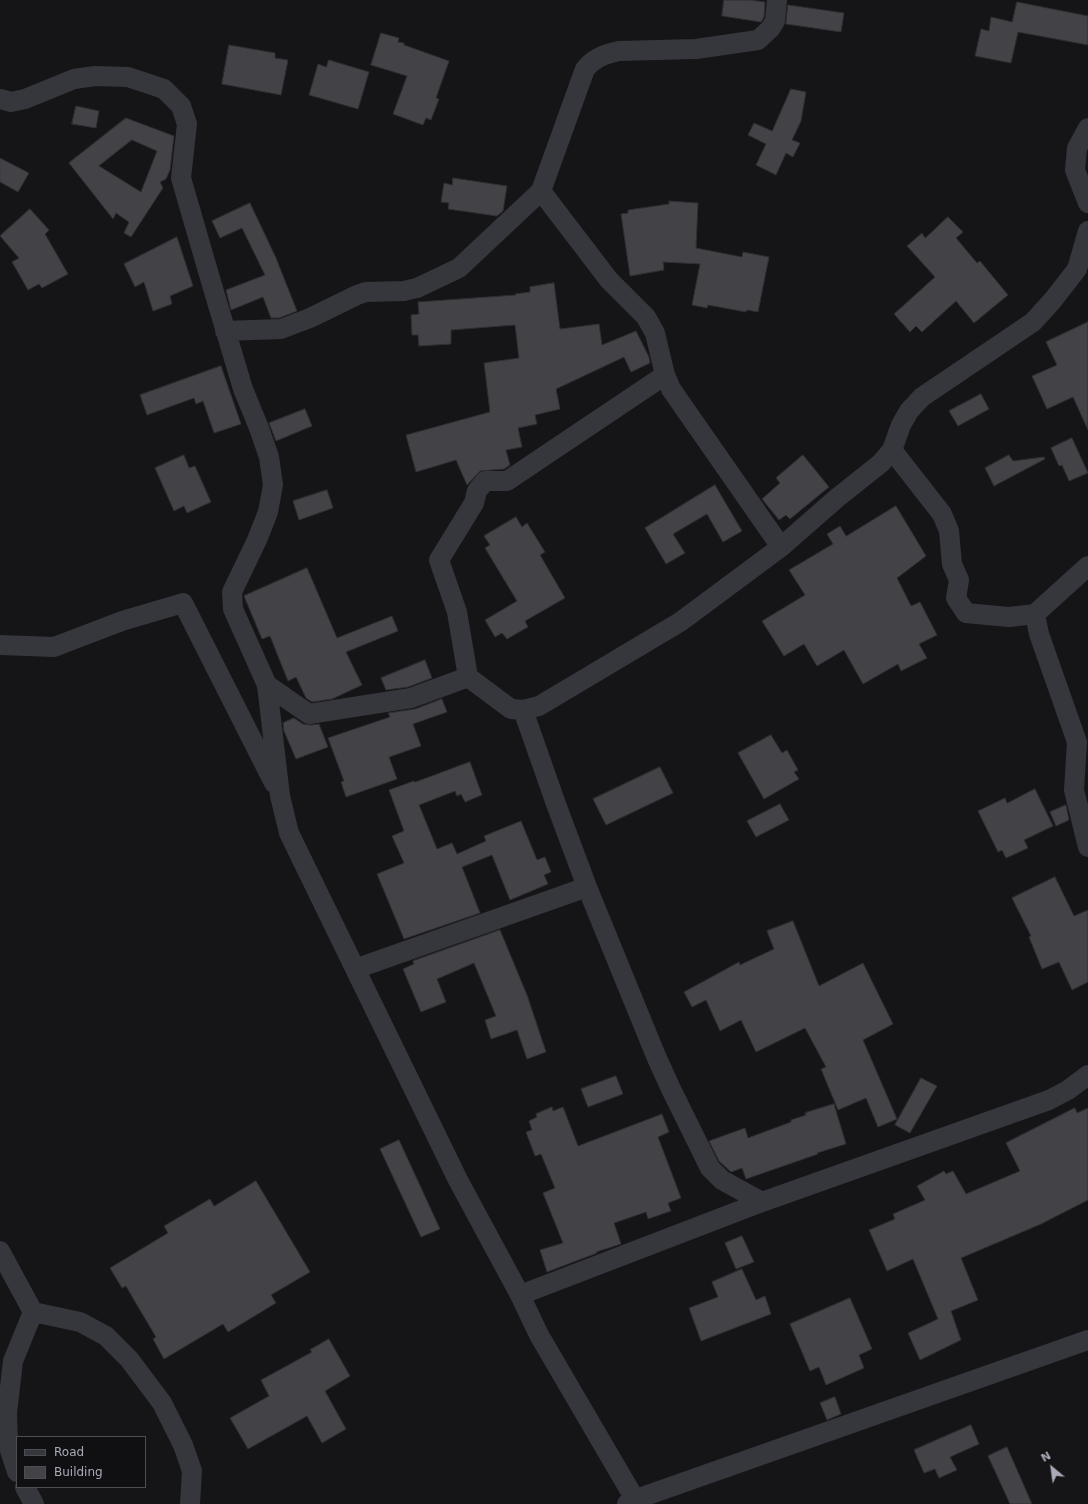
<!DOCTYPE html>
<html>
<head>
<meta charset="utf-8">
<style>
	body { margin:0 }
	#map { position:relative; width:1088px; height:1504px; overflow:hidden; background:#151517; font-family:"DejaVu Sans",sans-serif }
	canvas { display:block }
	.legend { position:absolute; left:16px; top:1436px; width:130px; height:52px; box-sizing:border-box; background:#101012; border:1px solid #4d4e54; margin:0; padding:5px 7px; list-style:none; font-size:12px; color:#a8abb6 }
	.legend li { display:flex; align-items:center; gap:8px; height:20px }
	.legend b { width:20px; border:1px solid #4d4e54 }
	.north { position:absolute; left:1032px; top:1448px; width:40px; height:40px; -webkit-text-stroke:3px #101012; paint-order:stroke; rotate:331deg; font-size:11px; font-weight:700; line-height:16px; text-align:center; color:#a8abb6 }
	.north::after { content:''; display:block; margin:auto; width:14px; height:18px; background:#a8abb6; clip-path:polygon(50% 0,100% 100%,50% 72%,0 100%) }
</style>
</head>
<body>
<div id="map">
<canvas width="1088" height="1504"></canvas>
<ul class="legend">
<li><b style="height:5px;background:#36373c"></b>Road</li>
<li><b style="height:11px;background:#424247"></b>Building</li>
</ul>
<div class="north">N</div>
</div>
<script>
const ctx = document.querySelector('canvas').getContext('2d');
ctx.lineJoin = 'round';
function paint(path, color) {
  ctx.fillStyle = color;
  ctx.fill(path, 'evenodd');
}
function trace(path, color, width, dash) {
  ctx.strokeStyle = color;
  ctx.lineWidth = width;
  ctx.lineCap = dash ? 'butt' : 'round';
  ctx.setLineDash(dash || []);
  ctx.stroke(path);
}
const building = new Path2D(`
	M 724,0 L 750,0 L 765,2 L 764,17 L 761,22 L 722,16 Z
	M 1017,2 L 1088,16 L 1088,45 L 1018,32 L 1011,63 L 975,56 L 981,29 L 989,31 L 991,17 L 1012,22 Z
	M 788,5 L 844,13 L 841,32 L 786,24 Z
	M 381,33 L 399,38 L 398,42 L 404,43 L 404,45 L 449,61 L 436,98 L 439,99 L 431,120 L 426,118 L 423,125 L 393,114 L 407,76 L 371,65 Z
	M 229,45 L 275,53 L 275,58 L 288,60 L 281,95 L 222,84 Z
	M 329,60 L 369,72 L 358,109 L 309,95 L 318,64 L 326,67 Z
	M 791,89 L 806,92 L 801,121 L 792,140 L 800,143 L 793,157 L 786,153 L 776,175 L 756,165 L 766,144 L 748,135 L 754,123 L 772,131 Z
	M 76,106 L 99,111 L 96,128 L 72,124 Z
	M 126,118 L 174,136 L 170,170 L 166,179 L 160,182 L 163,188 L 131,237 L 124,233 L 129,222 L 116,213 L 113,219 L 69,163 ZM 132,140 L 157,151 L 141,192 L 99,166 Z
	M 0,158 L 29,173 L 18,192 L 0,182 Z
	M 453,178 L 507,186 L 503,211 L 497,216 L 448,209 L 449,203 L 441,202 L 444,183 L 452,185 Z
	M 669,201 L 698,203 L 696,248 L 742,257 L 743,252 L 769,257 L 758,312 L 747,310 L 746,312 L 708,305 L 707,308 L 692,305 L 700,264 L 663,262 L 664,270 L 630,276 L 621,214 L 628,213 L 628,210 L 669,204 Z
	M 250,203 L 276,258 L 297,311 L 279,318 L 271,318 L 263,297 L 231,310 L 226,290 L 265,275 L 242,228 L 220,238 L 212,221 Z
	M 30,209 L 49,230 L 45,234 L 68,274 L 42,288 L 39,284 L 28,290 L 12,262 L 19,258 L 0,236 Z
	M 948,217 L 963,232 L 956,238 L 977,263 L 980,261 L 1008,295 L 974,323 L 956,301 L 922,332 L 916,326 L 910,332 L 894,314 L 935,277 L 907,246 L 922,233 L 925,238 Z
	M 177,237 L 193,286 L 170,296 L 172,304 L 153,311 L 144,282 L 135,287 L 124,264 Z
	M 554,283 L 560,329 L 599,324 L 602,345 L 636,331 L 649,357 L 650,363 L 631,372 L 624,357 L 556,389 L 560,409 L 535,415 L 537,424 L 518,428 L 522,447 L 506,450 L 510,465 L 504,469 L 480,471 L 467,485 L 456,460 L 416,472 L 406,435 L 490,412 L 484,363 L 519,358 L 515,325 L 451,330 L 451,344 L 419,346 L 418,335 L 412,335 L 411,315 L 419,314 L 418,302 L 516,295 L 515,294 L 530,292 L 530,287 Z
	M 1088,322 L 1088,430 L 1073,397 L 1047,409 L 1032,376 L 1057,365 L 1046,342 Z
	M 221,366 L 241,424 L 214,433 L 203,401 L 196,404 L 194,398 L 147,415 L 140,395 Z
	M 981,394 L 989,409 L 958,426 L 949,411 Z
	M 305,409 L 312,426 L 276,441 L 269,423 Z
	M 1072,438 L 1088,473 L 1069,481 L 1062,465 L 1059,466 L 1051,448 Z
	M 184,455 L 189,468 L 195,466 L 211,502 L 187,513 L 184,506 L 174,511 L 155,468 Z
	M 803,455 L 829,487 L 790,519 L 786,515 L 779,520 L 762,499 L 780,483 L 776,478 Z
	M 1009,455 L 1013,461 L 1044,457 L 1045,459 L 994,486 L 985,468 Z
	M 715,485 L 742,531 L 723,542 L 707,514 L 673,534 L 685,553 L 666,564 L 645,528 Z
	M 327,490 L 333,508 L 299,520 L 293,501 Z
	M 896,506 L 926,556 L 897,578 L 911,606 L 920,602 L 937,635 L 919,644 L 927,658 L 901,671 L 898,664 L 863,684 L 844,650 L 817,666 L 804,644 L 784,656 L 762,621 L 805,595 L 789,570 L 833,544 L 827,534 L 840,526 L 846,536 Z
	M 516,517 L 522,527 L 527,523 L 545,552 L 540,555 L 565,598 L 525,621 L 528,627 L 507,639 L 502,633 L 495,637 L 485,620 L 517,601 L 485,548 L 490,545 L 484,536 Z
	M 307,568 L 337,638 L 392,616 L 398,631 L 346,652 L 362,685 L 332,699 L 312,702 L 306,698 L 296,677 L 288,681 L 270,636 L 262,639 L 244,596 Z
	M 425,660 L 432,678 L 408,687 L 386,690 L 381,678 Z
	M 442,699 L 447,712 L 413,724 L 421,746 L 389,757 L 397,779 L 346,797 L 341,782 L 344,781 L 328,738 L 390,717 L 388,713 L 415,709 Z
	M 294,718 L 303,724 L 311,725 L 319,724 L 328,747 L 296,759 L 284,731 L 283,723 Z
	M 771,735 L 782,753 L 787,750 L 798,770 L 794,772 L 799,779 L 764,799 L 738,753 Z
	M 470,762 L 482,795 L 465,802 L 461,794 L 457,796 L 455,791 L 419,805 L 437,849 L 452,843 L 457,854 L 486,841 L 484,836 L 521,821 L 537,860 L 545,857 L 551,872 L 544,875 L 548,884 L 510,900 L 492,855 L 462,867 L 480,913 L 404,939 L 377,874 L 404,863 L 392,836 L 404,831 L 389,790 L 414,781 L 415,782 Z
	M 660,767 L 673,793 L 606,825 L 593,799 Z
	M 1035,789 L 1053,826 L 1024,840 L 1028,848 L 1006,858 L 1002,850 L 998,852 L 978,811 L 1005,798 L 1007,803 Z
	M 780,804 L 789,820 L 756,837 L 747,821 Z
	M 1066,805 L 1069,820 L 1056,826 L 1050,812 Z
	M 1055,877 L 1074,916 L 1088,910 L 1088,982 L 1072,990 L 1059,962 L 1042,969 L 1029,937 L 1031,936 L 1012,898 Z
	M 793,921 L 819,986 L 863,963 L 893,1024 L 863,1040 L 897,1119 L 878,1127 L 866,1098 L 838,1110 L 821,1069 L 826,1067 L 805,1028 L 756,1052 L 741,1020 L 720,1031 L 706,1000 L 692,1007 L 684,992 L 739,962 L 740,965 L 774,949 L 767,931 Z
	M 500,930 L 527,995 L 546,1052 L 527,1059 L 517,1030 L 491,1039 L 485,1020 L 496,1016 L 474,963 L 437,979 L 446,1002 L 421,1012 L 403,969 L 414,964 L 413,961 Z
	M 616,1076 L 623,1094 L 588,1107 L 581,1089 Z
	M 921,1078 L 937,1086 L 910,1133 L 895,1125 Z
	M 834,1104 L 846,1144 L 817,1153 L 818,1154 L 746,1179 L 742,1168 L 731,1172 L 719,1161 L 709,1141 L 745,1128 L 748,1138 L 791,1122 L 791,1120 L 806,1115 L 805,1113 Z
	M 552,1107 L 553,1111 L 563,1107 L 578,1146 L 662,1114 L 669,1132 L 658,1137 L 681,1198 L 668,1203 L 671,1211 L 648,1219 L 646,1212 L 614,1223 L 621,1244 L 596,1252 L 597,1253 L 547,1272 L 540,1250 L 563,1243 L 543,1193 L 555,1188 L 541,1154 L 535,1156 L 526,1132 L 532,1130 L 529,1121 L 537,1117 L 536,1114 Z
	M 1075,1108 L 1077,1113 L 1088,1108 L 1088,1200 L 1041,1224 L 961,1258 L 978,1300 L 951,1311 L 961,1340 L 920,1360 L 908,1333 L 938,1319 L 913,1259 L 887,1271 L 869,1230 L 895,1219 L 893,1214 L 925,1200 L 917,1186 L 944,1171 L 946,1174 L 953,1171 L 966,1194 L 1020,1171 L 1006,1143 Z
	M 399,1140 L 440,1229 L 421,1237 L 380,1149 Z
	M 256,1181 L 310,1272 L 271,1295 L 276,1303 L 228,1332 L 223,1324 L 164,1359 L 153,1339 L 156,1337 L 134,1300 L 126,1286 L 122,1288 L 110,1268 L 168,1233 L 164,1226 L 210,1199 L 214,1206 Z
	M 742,1236 L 754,1262 L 736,1269 L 725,1243 Z
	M 742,1269 L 756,1300 L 765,1296 L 771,1314 L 701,1341 L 689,1308 L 718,1297 L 712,1282 Z
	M 850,1298 L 872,1349 L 859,1355 L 864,1368 L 826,1385 L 819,1367 L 810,1371 L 790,1324 Z
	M 329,1339 L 350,1376 L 325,1391 L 346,1429 L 322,1443 L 307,1416 L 248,1449 L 230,1418 L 269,1396 L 261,1380 L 312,1352 L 310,1350 Z
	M 835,1397 L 841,1414 L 827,1420 L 820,1403 Z
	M 971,1425 L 979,1444 L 950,1457 L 957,1470 L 939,1478 L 935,1469 L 924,1473 L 914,1450 Z
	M 1007,1447 L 1032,1504 L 1010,1504 L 988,1456 Z`);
paint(building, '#424247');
trace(building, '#2f2f33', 1);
trace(new Path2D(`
	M 0,99 L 11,102 L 25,99 L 74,79 L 95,76 L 128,77 L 164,89 L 181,106 L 187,124 L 181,178 L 212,285 L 243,389 L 259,428 L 269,457 L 273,485 L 268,512 L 257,540 L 232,592 L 233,609 L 267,685 L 280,796 L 289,833 L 458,1180 L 520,1295 L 539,1335 L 636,1501
	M 1088,128 L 1077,148 L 1075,170 L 1088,203
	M 541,191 L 609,280 L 646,317 L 655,333 L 665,375 L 671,389 L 781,547
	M 225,331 L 281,329 L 310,318 L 357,295 L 366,292 L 404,291 L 417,288 L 459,268 L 541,191 L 585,69 C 594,58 605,54 619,51 L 696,49 L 758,40 L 770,29 L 775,21 L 777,0
	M 892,450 L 942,514 L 949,531 L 952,564 L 959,580 L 956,598 L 966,613 L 1009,617 L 1035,614 L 1039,634 L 1077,742 L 1074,790 L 1088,847
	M 1035,614 L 1088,566
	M 0,645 L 54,647 L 122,621 L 183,603 L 274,783
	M 468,677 L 457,612 L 439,560 L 474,503 L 477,491 L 485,481 L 507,481 L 665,375
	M 267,685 L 309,714 L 411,698 L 468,677 L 511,709 L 523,710 L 539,706 L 680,622 L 781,547 L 837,498 L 881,463 L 892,450 L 901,425 L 909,411 L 922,397 L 1033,322 L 1053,300 L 1077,269 L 1088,231
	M 523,710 L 556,804 L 587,887 L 656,1056 L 671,1089 L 710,1168 L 722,1180 L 762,1202
	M 355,969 L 587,887
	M 0,1251 L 33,1312 L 13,1361 L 7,1413 L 8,1444 L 17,1472
	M 520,1295 L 762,1202 L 1049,1100 L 1068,1090 L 1088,1075
	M 33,1312 L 80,1322 L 106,1336 L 129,1359 L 162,1403 L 183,1445 L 192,1471 L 190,1504
	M 25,1487 L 34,1504
	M 627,1504 L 645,1496 L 1088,1340`), '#36373c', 20);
</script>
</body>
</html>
